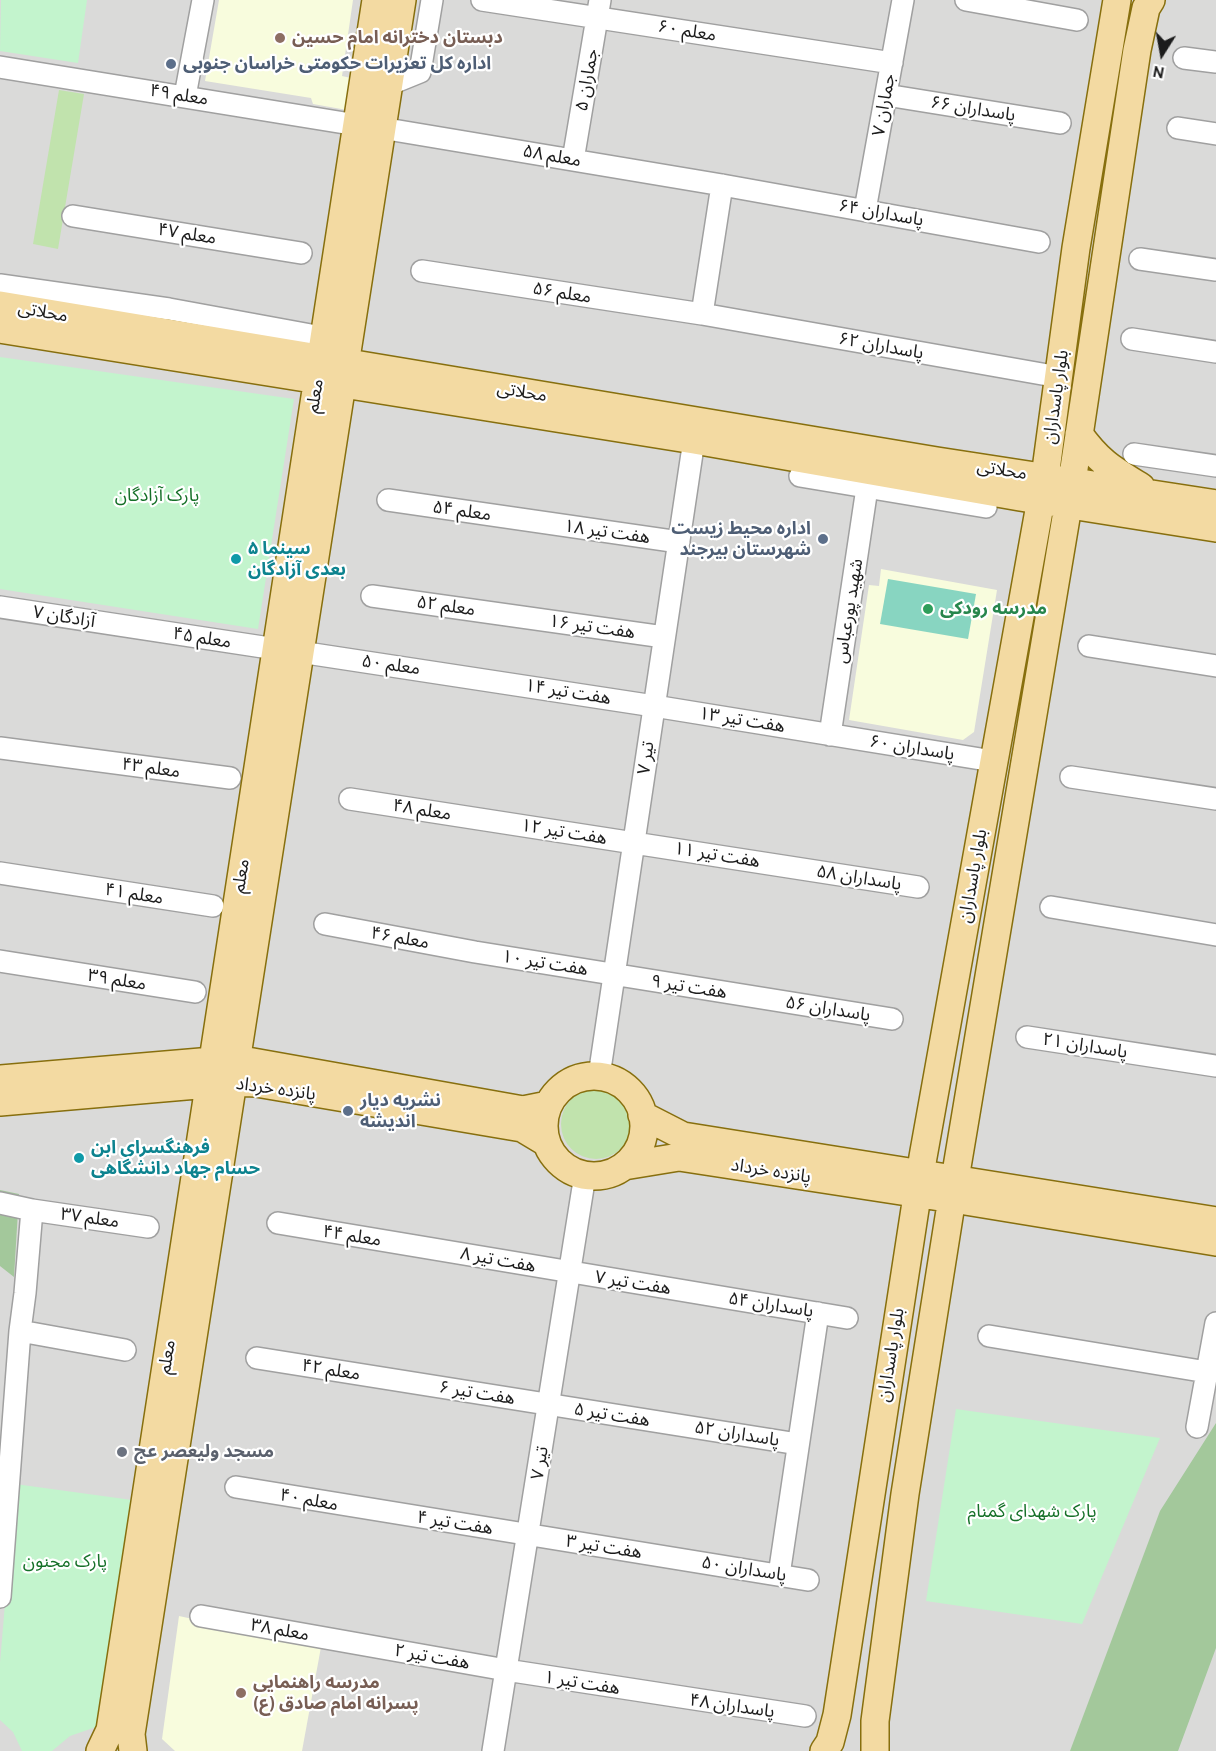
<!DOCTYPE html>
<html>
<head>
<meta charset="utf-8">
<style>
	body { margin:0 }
	#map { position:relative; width:1216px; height:1751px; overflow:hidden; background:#edebe3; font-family:Cabin,sans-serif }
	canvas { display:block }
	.north { position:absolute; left:1132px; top:24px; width:60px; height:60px; -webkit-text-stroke:4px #fff; paint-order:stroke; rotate:191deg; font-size:16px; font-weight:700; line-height:24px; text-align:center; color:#1c1c1c }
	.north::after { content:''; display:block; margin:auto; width:21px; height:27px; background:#1c1c1c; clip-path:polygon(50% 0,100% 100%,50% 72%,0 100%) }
</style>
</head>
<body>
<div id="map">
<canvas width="1216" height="1751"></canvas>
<div class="north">N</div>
</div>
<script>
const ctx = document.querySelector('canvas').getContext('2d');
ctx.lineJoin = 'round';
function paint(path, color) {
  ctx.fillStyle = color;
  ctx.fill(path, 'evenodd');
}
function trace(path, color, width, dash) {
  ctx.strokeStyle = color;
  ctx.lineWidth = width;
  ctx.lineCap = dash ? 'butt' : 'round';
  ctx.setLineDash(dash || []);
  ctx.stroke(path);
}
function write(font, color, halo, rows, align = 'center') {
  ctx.font = font + ' Cabin,"Noto Sans Arabic",sans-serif';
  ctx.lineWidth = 4.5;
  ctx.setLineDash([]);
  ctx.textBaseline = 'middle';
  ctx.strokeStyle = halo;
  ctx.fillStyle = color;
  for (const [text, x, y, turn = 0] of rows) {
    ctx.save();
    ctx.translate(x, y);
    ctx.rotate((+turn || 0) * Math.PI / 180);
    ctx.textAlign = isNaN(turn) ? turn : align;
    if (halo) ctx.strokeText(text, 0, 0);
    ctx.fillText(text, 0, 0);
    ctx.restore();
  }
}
paint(new Path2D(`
	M 0,0 L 1216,0 L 1216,1751 L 0,1751 Z`), '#dadad9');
paint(new Path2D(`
	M 219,0 L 353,0 L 342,76 L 360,80 L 347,110 L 313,104 L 311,98 L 205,81 Z
	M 881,569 L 997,590 L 974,732 L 963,740 L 849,720 L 869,585 L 879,586 Z
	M 179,1616 L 321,1647 L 302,1751 L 175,1751 L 162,1739 Z`), '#f8fcdd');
paint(new Path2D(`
	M 59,90 L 84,94 L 58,249 L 33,244 Z
	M561 1124a35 35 0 1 1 70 0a35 35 0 1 1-70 0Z`), '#c1e3ad');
paint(new Path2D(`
	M 0,1190 L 19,1194 L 14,1277 L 0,1266 Z
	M 1216,1423 L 1216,1648 L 1178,1751 L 1070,1751 L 1160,1511 Z`), '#a3c89b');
paint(new Path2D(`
	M 1,0 L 87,0 L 78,63 L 0,51 Z
	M 0,357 L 294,399 L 258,629 L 0,589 Z
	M 956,1409 L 1160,1438 L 1082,1624 L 926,1601 Z
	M 15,1484 L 132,1500 L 96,1727 L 70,1736 L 52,1751 L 22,1751 L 13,1732 L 0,1720 L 0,1663 Z`), '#c3f4cd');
paint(new Path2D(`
	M 888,579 L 976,594 L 968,639 L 880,624 Z`), '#88d5c1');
const minor = new Path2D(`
	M 482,0 L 892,63
	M 966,0 L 1077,20
	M 1184,58 L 1216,62
	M 0,67 L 357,125
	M 388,85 L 420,72 L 432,0
	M 886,95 L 1060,123
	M 185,96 L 203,0
	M 381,128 L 722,185 L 1039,242
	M 1178,128 L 1216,134
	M 573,160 L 600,0
	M 865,210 L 903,0
	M 73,216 L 301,253
	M 1140,259 L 1216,270
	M 422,271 L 702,314 L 1059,377
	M 0,285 L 169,309 L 338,340
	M 702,314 L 722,185
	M 1132,339 L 1216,352
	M 1134,454 L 1216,466
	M 800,476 L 986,507
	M 388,500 L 679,542
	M 372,596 L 664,637
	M 0,607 L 276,649
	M 1089,646 L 1216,666
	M 300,652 L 654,706 L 993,761
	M 830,735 L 867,488
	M 0,748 L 230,778
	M 1071,777 L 1216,799
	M 350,799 L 918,887
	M 0,873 L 213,906
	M 1051,907 L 1216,935
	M 325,924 L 475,952 L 892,1019
	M 0,961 L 195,992
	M 1027,1037 L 1216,1066
	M 599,1076 L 694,440
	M 0,1203 L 32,1210 L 25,1293 L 20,1331 L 0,1597
	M 32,1210 L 148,1227
	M 278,1223 L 847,1318
	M 20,1331 L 125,1350
	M 989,1336 L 1207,1372
	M 257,1358 L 798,1444
	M 1197,1427 L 1216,1323
	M 236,1487 L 808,1580
	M 779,1575 L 818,1313
	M 201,1616 L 506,1670 L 805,1716
	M 493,1751 L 585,1175`);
const major = new Path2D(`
	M 0,305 L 937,461 L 1216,504
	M 0,329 L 694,440 L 1020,497 L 1216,528
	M 1079,434 C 1099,462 1112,469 1141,487
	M544 1126a50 50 0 1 1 100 0a50 50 0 1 1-100 0Z
	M 0,1079 L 236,1059 L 523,1110 L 548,1105
	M 0,1102 L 232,1082 L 256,1083 L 522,1128 L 547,1143
	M 642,1115 L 683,1136 L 1216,1221
	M 624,1166 L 679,1157 L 953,1199 L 1216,1242
	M 100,1751 L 110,1730 L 376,0
	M 133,1751 L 131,1734 L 402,0
	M 824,1751 L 830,1742 L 837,1715 L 923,1157 L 1045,477 L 1076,248 L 1117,0
	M 875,1751 L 875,1721 L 905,1494 L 955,1179 L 1072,482 L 1137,50 L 1146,8 L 1151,0`);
trace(minor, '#a0a0a0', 24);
trace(major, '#876f0e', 30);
trace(minor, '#fff', 21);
trace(major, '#f3daa2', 27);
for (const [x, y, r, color] of [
	[280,38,6,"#8d6e63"],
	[171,64,6,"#5c6f8a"],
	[823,539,6,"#5c6f8a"],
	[236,559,6,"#0f9aa8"],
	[928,609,6,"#2e9e5b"],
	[348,1111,6,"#5c6f8a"],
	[79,1158,6,"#0f9aa8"],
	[122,1452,6,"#6b7280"],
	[241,1693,6,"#8d6e63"]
]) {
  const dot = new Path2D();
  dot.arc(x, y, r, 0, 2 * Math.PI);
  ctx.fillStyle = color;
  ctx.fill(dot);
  trace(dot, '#fff', 2);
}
write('18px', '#1c1c1c', '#fff', [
	["معلم ۶۰",687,31,9],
	["جماران ۵",587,80,-80],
	["معلم ۴۹",179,95,9],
	["جماران ۷",884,105,-80],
	["پاسداران ۶۶",973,109,9],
	["معلم ۵۸",552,156,10],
	["پاسداران ۶۴",881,213,10],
	["معلم ۴۷",187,234,9],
	["معلم ۵۶",562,293,9],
	["محلاتی",43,312,10],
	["پاسداران ۶۲",881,346,10],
	["محلاتی",522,392,9],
	["معلم",315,396,-81],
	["بلوار پاسداران",1056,397,-82],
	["محلاتی",1002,470,9],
	["معلم ۵۴",462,511,8],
	["هفت تیر ۱۸",607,532,8],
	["معلم ۵۲",446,606,8],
	["شهید پورعباس",849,611,-81],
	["آزادگان ۷",64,617,9],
	["هفت تیر ۱۶",592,627,8],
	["معلم ۴۵",202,638,9],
	["معلم ۵۰",391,665,8],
	["هفت تیر ۱۴",568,692,9],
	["هفت تیر ۱۳",742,720,9],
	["پاسداران ۶۰",912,748,9],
	["۷ تیر",646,758,-82],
	["معلم ۴۳",151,768,8],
	["معلم ۴۸",422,810,9],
	["هفت تیر ۱۲",564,832,9],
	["هفت تیر ۱۱",717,855,9],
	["معلم",241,876,-81],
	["بلوار پاسداران",973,876,-80],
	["پاسداران ۵۸",859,878,9],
	["معلم ۴۱",134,894,9],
	["معلم ۴۶",400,938,10],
	["هفت تیر ۱۰",545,963,9],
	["معلم ۳۹",117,980,9],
	["هفت تیر ۹",689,987,9],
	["پاسداران ۵۶",828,1009,9],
	["پاسداران ۲۱",1085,1046,9],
	["پانزده خرداد",276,1089,8],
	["پانزده خرداد",771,1171,9],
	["معلم ۳۷",90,1218,8],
	["معلم ۴۴",352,1236,9],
	["هفت تیر ۸",498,1260,10],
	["هفت تیر ۷",633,1283,9],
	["پاسداران ۵۴",771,1305,9],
	["بلوار پاسداران",891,1355,-81],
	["معلم",167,1357,-81],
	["معلم ۴۲",331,1370,9],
	["هفت تیر ۶",477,1393,9],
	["هفت تیر ۵",612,1415,9],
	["پاسداران ۵۲",737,1434,9],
	["۷ تیر",540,1463,-81],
	["معلم ۴۰",309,1500,10],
	["هفت تیر ۴",455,1523,9],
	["هفت تیر ۳",604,1547,9],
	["پاسداران ۵۰",744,1569,9],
	["معلم ۳۸",280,1630,10],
	["هفت تیر ۲",432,1657,10],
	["هفت تیر ۱",582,1683,9],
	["پاسداران ۴۸",732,1706,8]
]);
write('bold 18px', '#785e54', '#fff', [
	["دبستان دخترانه امام حسین",292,38],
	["مدرسه راهنمایی",253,1683],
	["پسرانه امام صادق (ع)",253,1704]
], 'left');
write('bold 18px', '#4e5e75', '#fff', [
	["اداره کل تعزیرات حکومتی خراسان جنوبی",183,64],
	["اداره محیط زیست",811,529,"right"],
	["شهرستان بیرجند",811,550,"right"],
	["نشریه دیار",360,1101],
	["اندیشه",360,1122]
], 'left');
write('18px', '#157028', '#fff', [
	["پارک آزادگان",157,496],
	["پارک شهدای گمنام",1032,1512],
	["پارک مجنون",65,1562]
]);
write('bold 18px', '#0d838f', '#fff', [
	["سینما ۵",248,549],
	["بعدی آزادگان",248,570],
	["فرهنگسرای ابن",91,1148],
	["حسام جهاد دانشگاهی",91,1169]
], 'left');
write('bold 18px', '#27864d', '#fff', [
	["مدرسه رودکی",940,609]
], 'left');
write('bold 18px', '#5b616d', '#fff', [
	["مسجد ولیعصر عج",134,1452]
], 'left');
</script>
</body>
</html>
